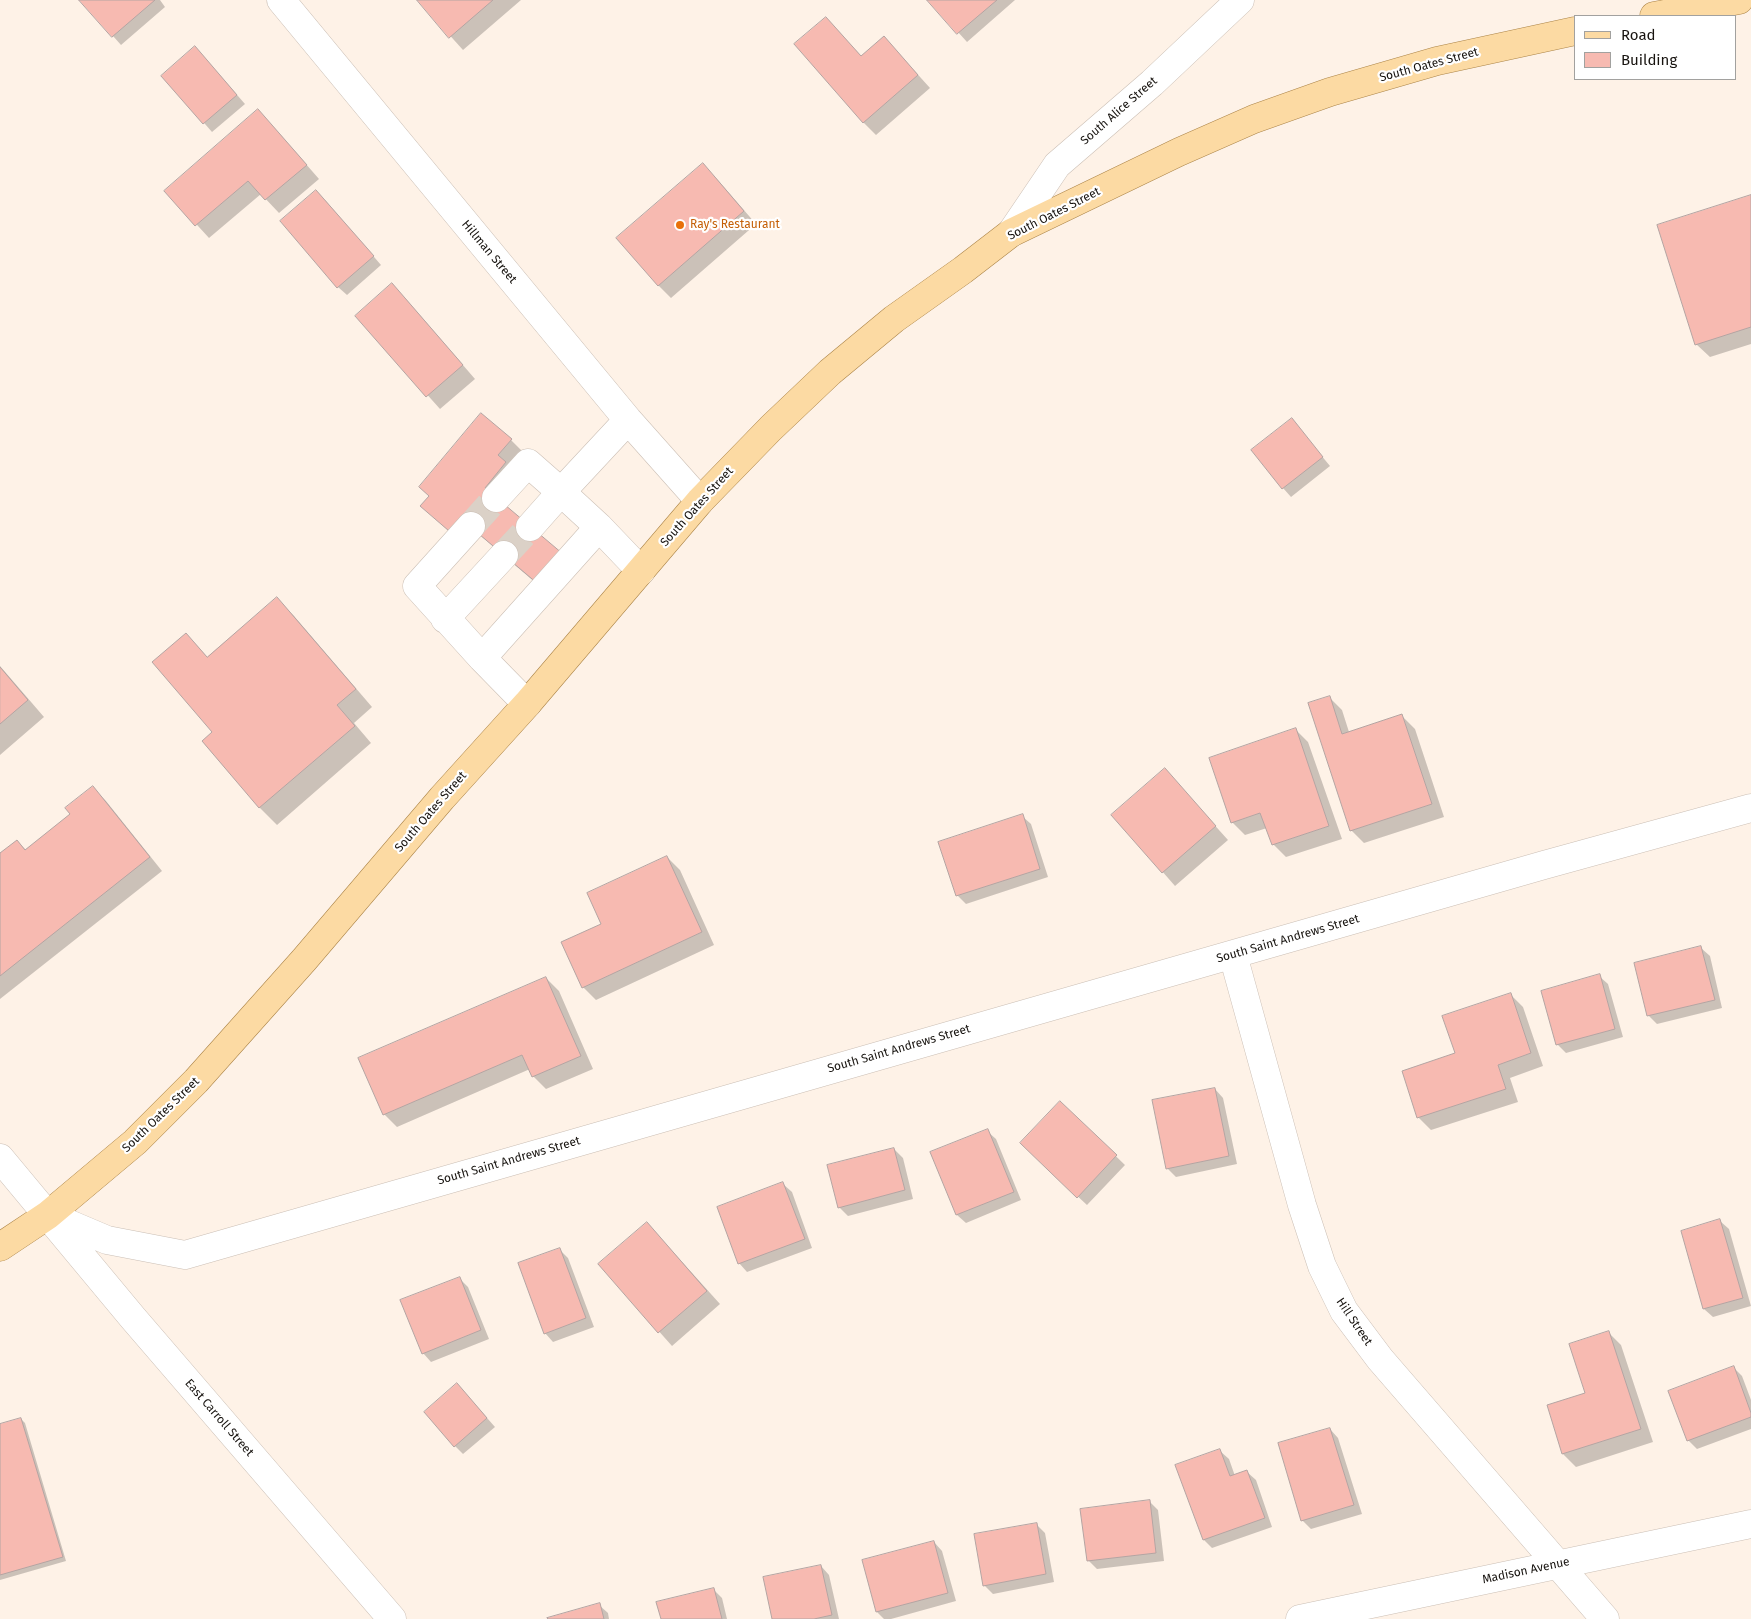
<!DOCTYPE html>
<html>
<head>
<meta charset="utf-8">
<style>
	body { margin:0 }
	#map { position:relative; width:1751px; height:1619px; overflow:hidden; background:#fef2e7; font-family:"Fira Sans",sans-serif }
	canvas { display:block }
	.legend { position:absolute; left:1574px; top:15px; width:162px; height:65px; box-sizing:border-box; background:#fff; border:1px solid #a2a19f; margin:0; padding:6px 9px; list-style:none; font-size:15px; color:#17130f }
	.legend li { display:flex; align-items:center; gap:10px; height:25px }
	.legend b { width:25px; border:1px solid #a2a19f }
</style>
</head>
<body>
<div id="map">
<canvas width="1751" height="1619"></canvas>
<ul class="legend">
<li><b style="height:6px;background:#fcdaa3"></b>Road</li>
<li><b style="height:14px;background:#f7bab1"></b>Building</li>
</ul>
</div>
<script>
const ctx = document.querySelector('canvas').getContext('2d');
ctx.lineJoin = 'round';
function paint(path, color) {
  ctx.fillStyle = color;
  ctx.fill(path, 'evenodd');
}
function trace(path, color, width, dash) {
  ctx.strokeStyle = color;
  ctx.lineWidth = width;
  ctx.lineCap = dash ? 'butt' : 'round';
  ctx.setLineDash(dash || []);
  ctx.stroke(path);
}
function write(font, color, halo, rows, align = 'center') {
  ctx.font = font + ' "Fira Sans",sans-serif';
  ctx.lineWidth = 4.5;
  ctx.setLineDash([]);
  ctx.textBaseline = 'middle';
  ctx.strokeStyle = halo;
  ctx.fillStyle = color;
  for (const [text, x, y, turn = 0] of rows) {
    ctx.save();
    ctx.translate(x, y);
    ctx.rotate((+turn || 0) * Math.PI / 180);
    ctx.textAlign = isNaN(turn) ? turn : align;
    if (halo) ctx.strokeText(text, 0, 0);
    ctx.fillText(text, 0, 0);
    ctx.restore();
  }
}
paint(new Path2D(`
	M 81,0 L 160,0 L 165,7 L 121,45 Z
	M 418,0 L 521,0 L 463,50 Z
	M 929,0 L 1015,0 L 967,42 Z
	M 826,18 L 862,57 L 884,37 L 930,88 L 876,135 L 863,122 Z
	M 203,56 L 245,104 L 212,132 L 163,76 Z
	M 271,124 L 319,179 L 279,213 L 261,194 L 209,238 L 166,191 Z
	M 716,178 L 756,224 L 671,298 L 658,285 Z
	M 1751,197 L 1751,344 L 1710,357 L 1696,344 Z
	M 325,200 L 381,265 L 347,295 L 338,287 Z
	M 405,298 L 475,379 L 440,409 L 357,316 Z
	M 1292,420 L 1330,466 L 1291,497 L 1283,488 Z
	M 511,440 L 524,453 L 498,501 L 551,596 L 474,530 L 462,543 L 422,506 Z
	M 277,599 L 294,616 L 372,707 L 354,723 L 371,743 L 277,825 L 260,808 L 203,742 L 214,732 L 186,634 L 208,658 Z
	M 0,666 L 44,717 L 0,755 Z
	M 1329,697 L 1342,710 L 1349,732 L 1402,716 L 1415,729 L 1444,817 L 1364,843 L 1351,830 Z
	M 1295,729 L 1308,742 L 1342,839 L 1286,857 L 1273,844 L 1267,828 L 1245,835 L 1232,822 Z
	M 1165,770 L 1228,840 L 1175,886 L 1113,815 Z
	M 93,788 L 106,801 L 162,871 L 0,999 L 0,855 L 17,841 L 26,850 L 72,814 Z
	M 1022,816 L 1031,824 L 1048,877 L 966,904 L 958,896 L 940,843 Z
	M 667,857 L 680,870 L 714,945 L 596,1000 L 583,987 Z
	M 1701,948 L 1710,956 L 1722,1008 L 1657,1024 L 1648,1015 Z
	M 1599,976 L 1608,984 L 1623,1037 L 1566,1053 L 1558,1045 L 1542,992 Z
	M 546,978 L 559,991 L 593,1069 L 546,1089 L 533,1076 L 530,1069 L 397,1127 L 384,1114 Z
	M 1510,994 L 1523,1007 L 1543,1066 L 1510,1078 L 1518,1102 L 1431,1130 L 1418,1117 L 1457,1054 Z
	M 1215,1089 L 1223,1098 L 1237,1164 L 1176,1177 L 1167,1168 Z
	M 1060,1102 L 1125,1165 L 1087,1205 L 1030,1152 Z
	M 987,1131 L 996,1139 L 1021,1200 L 966,1223 L 957,1215 Z
	M 894,1149 L 903,1158 L 913,1199 L 848,1216 L 839,1207 Z
	M 783,1184 L 792,1192 L 812,1248 L 747,1272 L 739,1263 Z
	M 1720,1221 L 1729,1229 L 1751,1306 L 1713,1317 L 1704,1309 Z
	M 647,1223 L 720,1304 L 672,1346 L 600,1265 Z
	M 559,1249 L 568,1258 L 594,1327 L 553,1342 L 545,1333 Z
	M 459,1278 L 468,1287 L 489,1339 L 431,1362 L 423,1353 Z
	M 1608,1332 L 1621,1345 L 1653,1442 L 1576,1467 L 1563,1454 L 1548,1406 L 1587,1394 Z
	M 1734,1368 L 1742,1376 L 1751,1400 L 1751,1429 L 1697,1449 L 1688,1440 Z
	M 466,1394 L 495,1427 L 463,1454 L 455,1446 Z
	M 21,1419 L 25,1423 L 66,1561 L 0,1580 L 0,1426 Z
	M 1330,1429 L 1338,1438 L 1362,1514 L 1311,1529 L 1302,1520 Z
	M 1220,1451 L 1229,1459 L 1235,1476 L 1247,1472 L 1256,1480 L 1272,1527 L 1212,1548 L 1204,1540 L 1177,1466 Z
	M 1149,1501 L 1158,1510 L 1164,1561 L 1097,1569 L 1088,1560 Z
	M 1036,1524 L 1045,1533 L 1054,1582 L 993,1594 L 984,1585 Z
	M 934,1542 L 942,1551 L 956,1601 L 891,1619 L 884,1619 L 877,1612 L 863,1561 Z
	M 821,1566 L 829,1575 L 839,1619 L 773,1619 Z
	M 713,1589 L 722,1598 L 727,1619 L 662,1619 Z
	M 599,1605 L 608,1613 L 609,1619 L 549,1619 Z`), '#0003');
const building = new Path2D(`
	M 79,0 L 155,0 L 112,37 Z
	M 417,0 L 493,0 L 449,38 Z
	M 927,0 L 997,0 L 957,34 Z
	M 826,17 L 861,56 L 884,36 L 918,75 L 863,123 L 794,44 Z
	M 195,46 L 237,95 L 203,124 L 161,76 Z
	M 258,109 L 307,165 L 265,200 L 248,181 L 195,226 L 164,191 Z
	M 703,163 L 744,211 L 658,286 L 616,238 Z
	M 316,190 L 374,256 L 337,288 L 280,221 Z
	M 1751,195 L 1751,327 L 1695,345 L 1657,225 Z
	M 392,283 L 463,365 L 426,397 L 355,316 Z
	M 481,413 L 512,439 L 498,455 L 506,462 L 485,488 L 563,554 L 538,584 L 460,518 L 449,531 L 420,506 L 429,496 L 419,487 Z
	M 1292,418 L 1323,457 L 1282,489 L 1251,450 Z
	M 277,597 L 356,689 L 337,705 L 355,726 L 259,808 L 202,741 L 212,732 L 152,662 L 186,633 L 207,657 Z
	M 0,667 L 28,700 L 0,724 Z
	M 1330,696 L 1342,734 L 1402,714 L 1432,804 L 1350,831 L 1308,703 Z
	M 1296,728 L 1329,826 L 1272,845 L 1260,813 L 1231,823 L 1209,758 Z
	M 1165,768 L 1216,826 L 1162,873 L 1111,815 Z
	M 93,786 L 150,857 L 0,976 L 0,853 L 17,840 L 25,850 L 70,814 L 65,808 Z
	M 1023,814 L 1040,869 L 956,896 L 938,842 Z
	M 667,856 L 702,932 L 582,988 L 561,942 L 601,924 L 587,893 Z
	M 1701,946 L 1715,1000 L 1647,1016 L 1634,963 Z
	M 1600,974 L 1615,1029 L 1556,1045 L 1541,991 Z
	M 546,977 L 581,1056 L 532,1077 L 522,1055 L 383,1115 L 358,1058 Z
	M 1511,993 L 1531,1053 L 1498,1065 L 1506,1089 L 1417,1118 L 1402,1071 L 1455,1053 L 1442,1016 Z
	M 1215,1088 L 1229,1156 L 1166,1169 L 1152,1100 Z
	M 1060,1101 L 1117,1155 L 1077,1198 L 1020,1143 Z
	M 988,1129 L 1014,1192 L 956,1215 L 930,1152 Z
	M 894,1148 L 905,1190 L 838,1208 L 827,1165 Z
	M 783,1182 L 805,1239 L 738,1264 L 717,1207 Z
	M 1720,1219 L 1743,1298 L 1703,1309 L 1681,1231 Z
	M 647,1222 L 707,1291 L 658,1333 L 598,1264 Z
	M 560,1248 L 586,1318 L 544,1334 L 518,1263 Z
	M 460,1277 L 481,1330 L 422,1354 L 400,1300 Z
	M 1609,1331 L 1641,1429 L 1562,1454 L 1547,1405 L 1585,1393 L 1569,1344 Z
	M 1734,1366 L 1751,1413 L 1751,1417 L 1687,1441 L 1668,1391 Z
	M 457,1383 L 487,1418 L 454,1447 L 424,1412 Z
	M 21,1418 L 63,1557 L 0,1575 L 0,1424 Z
	M 1330,1428 L 1354,1505 L 1301,1521 L 1278,1443 Z
	M 1220,1449 L 1230,1476 L 1247,1470 L 1265,1518 L 1203,1540 L 1175,1465 Z
	M 1150,1500 L 1156,1553 L 1087,1561 L 1080,1509 Z
	M 1037,1523 L 1046,1574 L 983,1586 L 974,1534 Z
	M 934,1541 L 948,1593 L 876,1612 L 862,1560 Z
	M 821,1565 L 832,1615 L 814,1619 L 772,1619 L 763,1577 Z
	M 714,1588 L 722,1619 L 661,1619 L 656,1602 Z
	M 600,1603 L 604,1619 L 548,1619 L 547,1618 Z`);
paint(building, '#f7bab1');
trace(building, '#b4a4a2', 1);
trace(new Path2D(`
	M 471,526 L 496,498
	M 504,555 L 530,527`), '#dbd1c7', 28, [28, 14]);
const minor = new Path2D(`
	M 281,0 L 628,420 L 700,501
	M 1011,233 L 1057,165 L 1152,83 L 1240,0
	M 628,420 L 561,492 L 599,527 L 641,571
	M 496,498 L 528,463 L 561,492 L 530,527
	M 471,526 L 417,586 L 482,658 L 527,704
	M 445,619 L 504,555
	M 482,658 L 599,527
	M 1233,955 L 1302,1205 L 1322,1266 L 1344,1311 L 1380,1359 L 1605,1619
	M 0,1158 L 133,1318 L 392,1619
	M 48,1215 L 107,1240 L 185,1255 L 1544,865 L 1751,808
	M 1300,1619 L 1751,1524`);
const major = new Path2D(`
	M 1654,16 L 1739,0
	M 0,1247 L 48,1215 L 135,1142 L 196,1081 L 304,960 L 442,798 L 527,704 L 700,501 L 771,428 L 830,372 L 894,319 L 963,270 L 1011,233 L 1179,152 L 1254,119 L 1330,92 L 1437,61 L 1575,31`);
trace(minor, '#cbbfb5', 29);
trace(major, '#ab8448', 29);
trace(minor, '#fff', 28);
trace(major, '#fcdaa3', 28);
for (const [x, y, r, color] of [
	[680,225,5,"#e8710a"]
]) {
  const dot = new Path2D();
  dot.arc(x, y, r, 0, 2 * Math.PI);
  ctx.fillStyle = color;
  ctx.fill(dot);
  trace(dot, '#fff', 2);
}
write('12px', '#17130f', '#fff', [
	["South Oates Street",1429,65,-15],
	["South Alice Street",1119,111,-41],
	["South Oates Street",1054,214,-27],
	["Hillman Street",489,252,50],
	["South Oates Street",697,507,-48],
	["South Oates Street",431,812,-49],
	["South Saint Andrews Street",1288,939,-16],
	["South Saint Andrews Street",899,1049,-16],
	["South Oates Street",161,1115,-44],
	["South Saint Andrews Street",509,1161,-16],
	["Hill Street",1354,1322,56],
	["East Carroll Street",219,1418,49],
	["Madison Avenue",1526,1571,-12]
]);
write('12px', '#c56008', '#fff', [
	["Ray's Restaurant",690,225]
], 'left');
</script>
</body>
</html>
